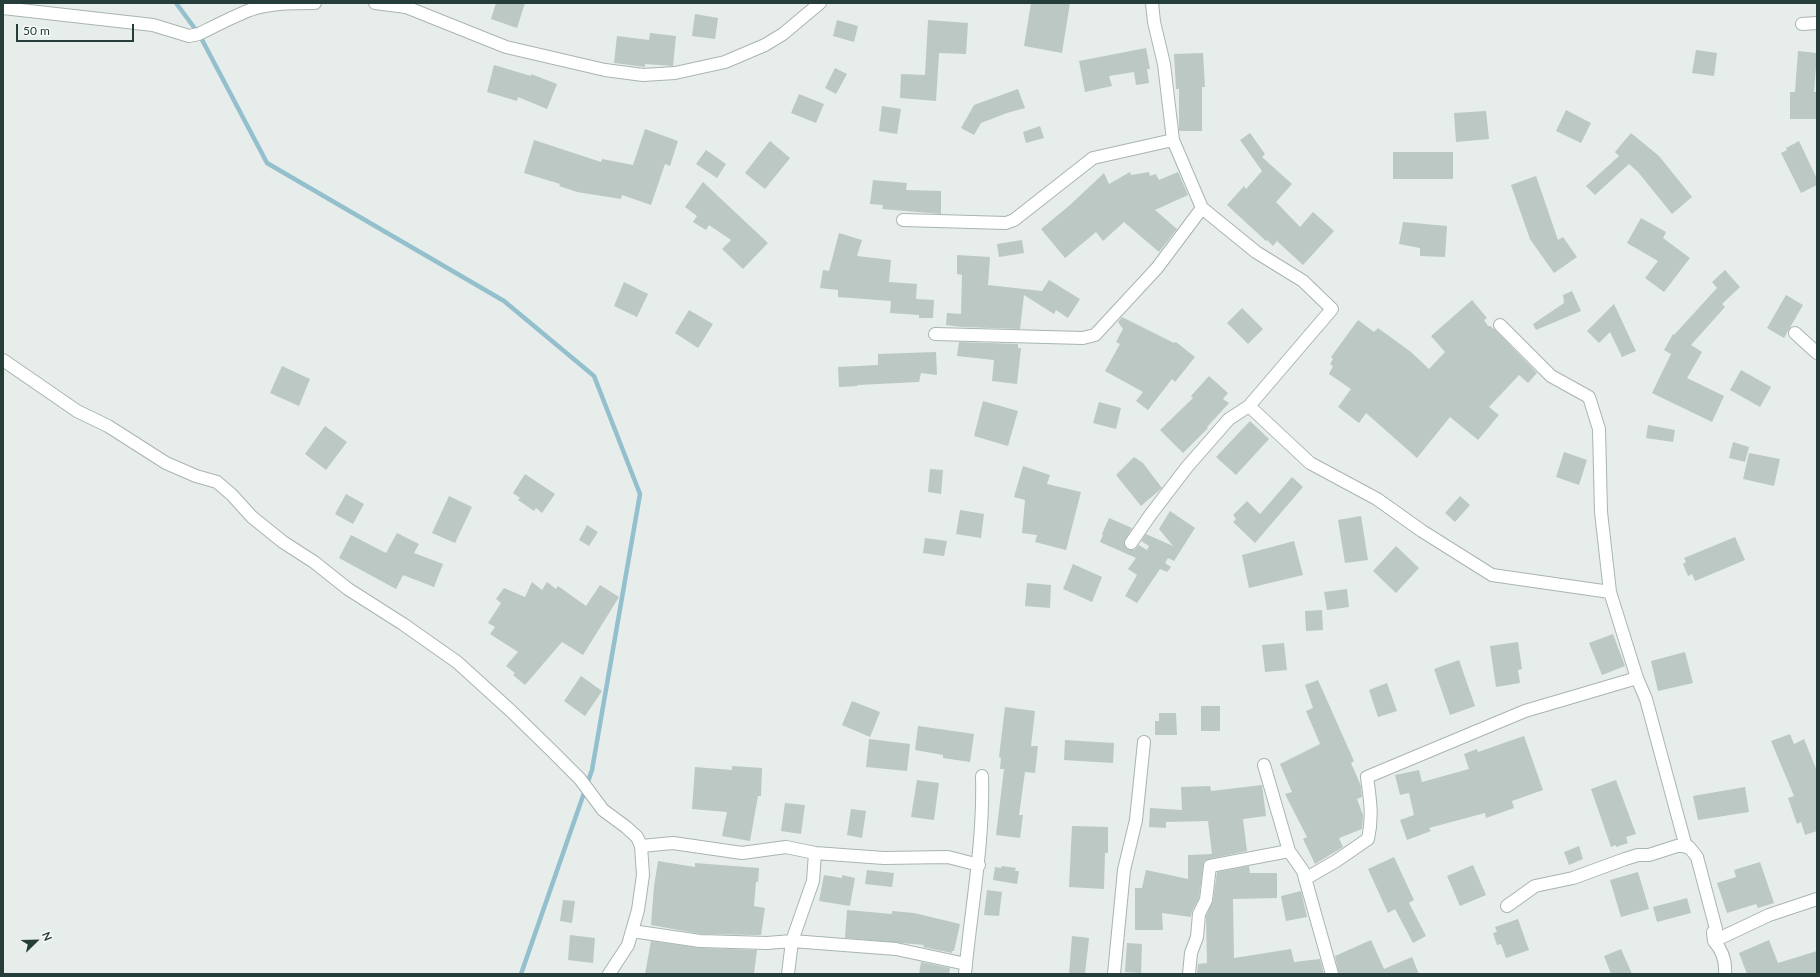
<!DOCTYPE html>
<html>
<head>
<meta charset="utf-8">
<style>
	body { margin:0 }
	#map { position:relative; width:1820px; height:977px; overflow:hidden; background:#e6edeb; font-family:Lato,sans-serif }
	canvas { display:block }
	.frame { position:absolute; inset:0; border:4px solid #263e39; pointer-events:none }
	.north { position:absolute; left:16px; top:921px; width:40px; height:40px; -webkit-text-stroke:3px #f6faf8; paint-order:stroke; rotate:67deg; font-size:11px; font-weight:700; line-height:16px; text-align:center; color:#263e39 }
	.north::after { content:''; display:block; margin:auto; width:14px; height:18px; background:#263e39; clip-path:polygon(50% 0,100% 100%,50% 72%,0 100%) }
	.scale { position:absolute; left:16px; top:24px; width:118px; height:18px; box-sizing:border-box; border:2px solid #263e39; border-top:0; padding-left:5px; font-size:12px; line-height:14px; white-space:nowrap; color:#263e39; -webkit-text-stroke:3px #f6faf8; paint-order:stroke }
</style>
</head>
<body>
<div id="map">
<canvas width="1820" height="977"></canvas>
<div class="frame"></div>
<div class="north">N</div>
<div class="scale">50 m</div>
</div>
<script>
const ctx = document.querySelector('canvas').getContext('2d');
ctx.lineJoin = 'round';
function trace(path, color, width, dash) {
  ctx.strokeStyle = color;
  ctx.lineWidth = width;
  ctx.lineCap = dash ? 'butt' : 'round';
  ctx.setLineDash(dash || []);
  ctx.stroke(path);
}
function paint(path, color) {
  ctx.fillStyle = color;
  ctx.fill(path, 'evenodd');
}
trace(new Path2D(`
	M 176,3 L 199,34 L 267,163 L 504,301 L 594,376 L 640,494 L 592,770 L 521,974`), '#94c0cd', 4.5);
paint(new Path2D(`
	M 496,3 L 525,3 L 517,28 L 491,19 Z
	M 1031,3 L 1070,3 L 1062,53 L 1024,46 Z
	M 695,14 L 718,18 L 715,39 L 692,36 Z
	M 837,20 L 858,26 L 854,42 L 833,36 Z
	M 928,20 L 968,23 L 966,54 L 939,53 L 936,101 L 900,98 L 901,74 L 925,75 Z
	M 650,33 L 676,36 L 673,66 L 645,64 L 645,67 L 614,63 L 617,36 L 649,40 Z
	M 1146,48 L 1150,69 L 1147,69 L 1149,83 L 1136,85 L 1134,72 L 1109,76 L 1112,86 L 1085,92 L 1079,61 Z
	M 1696,50 L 1717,53 L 1714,76 L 1692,73 Z
	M 1798,51 L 1817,53 L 1814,92 L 1817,92 L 1817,119 L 1790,119 L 1790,92 L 1795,92 Z
	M 1203,53 L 1205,87 L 1202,87 L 1202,131 L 1179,131 L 1179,89 L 1176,89 L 1174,54 Z
	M 494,65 L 531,76 L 531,74 L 557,84 L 547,109 L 518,97 L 517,101 L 487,92 Z
	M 835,68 L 847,74 L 836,94 L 825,88 Z
	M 1018,89 L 1025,108 L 1007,113 L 981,123 L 974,135 L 961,128 L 974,105 Z
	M 799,94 L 824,104 L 816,123 L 791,113 Z
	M 882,106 L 901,109 L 897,134 L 879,131 Z
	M 1566,110 L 1591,123 L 1581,143 L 1556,131 Z
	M 1486,111 L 1489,139 L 1456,142 L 1454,113 Z
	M 1040,126 L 1044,138 L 1026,143 L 1023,132 Z
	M 645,129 L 678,141 L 670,166 L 665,164 L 651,205 L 622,195 L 621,199 L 577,192 L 559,186 L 560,184 L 524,173 L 534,140 L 601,162 L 602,159 L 633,165 Z
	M 1250,133 L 1265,154 L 1262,157 L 1292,184 L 1276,202 L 1300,227 L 1313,212 L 1334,231 L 1303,265 L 1277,241 L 1273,246 L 1267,240 L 1266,241 L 1227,205 L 1244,186 L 1246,189 L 1262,171 L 1240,140 Z
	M 1631,133 L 1659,156 L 1692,197 L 1672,214 L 1638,172 L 1629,164 L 1595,195 L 1586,186 L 1619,156 L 1615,152 Z
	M 770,141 L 790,158 L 765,189 L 745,173 Z
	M 1799,141 L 1817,179 L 1817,185 L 1801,193 L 1781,153 L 1787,150 L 1786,148 Z
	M 706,150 L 726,164 L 717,178 L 696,164 Z
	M 1393,152 L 1453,152 L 1453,179 L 1393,179 Z
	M 1130,172 L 1131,175 L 1149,172 L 1150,176 L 1156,174 L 1159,180 L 1178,172 L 1188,195 L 1155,210 L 1177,229 L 1159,252 L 1124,222 L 1103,241 L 1096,232 L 1065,258 L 1041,229 L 1070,205 L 1104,173 L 1109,184 Z
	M 1536,176 L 1558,240 L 1563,237 L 1577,257 L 1554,273 L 1530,239 L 1511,185 Z
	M 873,180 L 907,183 L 906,190 L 941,191 L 941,214 L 882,209 L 883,205 L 870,204 Z
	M 703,182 L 768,243 L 743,269 L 722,249 L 731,240 L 709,225 L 706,230 L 693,222 L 697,216 L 685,207 Z
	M 1641,218 L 1666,232 L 1663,238 L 1690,258 L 1664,292 L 1645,278 L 1658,261 L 1627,243 Z
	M 1403,222 L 1447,226 L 1445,257 L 1420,256 L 1420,248 L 1399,244 Z
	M 839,233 L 862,240 L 857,256 L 891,260 L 889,282 L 917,284 L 916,299 L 934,300 L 933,318 L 919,318 L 919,315 L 890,313 L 891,301 L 838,297 L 838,290 L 820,288 L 823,270 L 829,271 Z
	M 1022,240 L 1024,253 L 999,257 L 997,244 Z
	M 957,255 L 990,257 L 988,285 L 1042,291 L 1049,280 L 1080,299 L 1068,318 L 1056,310 L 1054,314 L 1024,295 L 1020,329 L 961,327 L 946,325 L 947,313 L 961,314 L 962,275 L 957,274 Z
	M 1725,270 L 1740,287 L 1722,304 L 1725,307 L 1691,345 L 1702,352 L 1687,378 L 1724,396 L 1712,422 L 1652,393 L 1671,354 L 1664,350 L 1673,334 L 1674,335 L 1717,288 L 1712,282 Z
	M 624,282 L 648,294 L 637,317 L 614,306 Z
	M 1572,291 L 1581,311 L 1536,330 L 1533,324 L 1564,303 L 1563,295 Z
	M 1786,295 L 1803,305 L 1784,338 L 1767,328 Z
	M 1472,300 L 1487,318 L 1484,320 L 1488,326 L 1490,326 L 1494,329 L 1537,373 L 1528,383 L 1519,375 L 1489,407 L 1499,415 L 1478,440 L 1450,417 L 1417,458 L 1366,413 L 1359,423 L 1338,407 L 1351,389 L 1329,374 L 1333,366 L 1330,364 L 1333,359 L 1331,357 L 1358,320 L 1374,332 L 1378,328 L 1411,352 L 1429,369 L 1445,352 L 1431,336 Z
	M 1614,304 L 1636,351 L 1622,357 L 1610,332 L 1599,343 L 1587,331 Z
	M 1242,308 L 1263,329 L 1248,344 L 1227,323 Z
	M 689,310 L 713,324 L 698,348 L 675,333 Z
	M 1122,317 L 1174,343 L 1176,342 L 1195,357 L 1175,382 L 1172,379 L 1148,410 L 1136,401 L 1143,392 L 1105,371 L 1120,344 L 1116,342 L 1123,329 L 1118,322 Z
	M 959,342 L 1018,344 L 1018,348 L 1021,348 L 1017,384 L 992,381 L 994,360 L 957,356 Z
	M 936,352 L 937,375 L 921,373 L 919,382 L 857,385 L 858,386 L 839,387 L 838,367 L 878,365 L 878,354 Z
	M 282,366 L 310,379 L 299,406 L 270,393 Z
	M 1741,370 L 1771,387 L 1760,407 L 1730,390 Z
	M 1209,376 L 1228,393 L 1223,399 L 1229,403 L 1207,427 L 1208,428 L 1183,453 L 1160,430 L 1193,398 L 1191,396 Z
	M 983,401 L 1018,411 L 1008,446 L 974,436 Z
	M 1099,402 L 1121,408 L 1116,429 L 1093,423 Z
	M 1250,421 L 1269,439 L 1236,475 L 1216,457 Z
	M 1648,425 L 1675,430 L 1673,442 L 1646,438 Z
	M 325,426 L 347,442 L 326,470 L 305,454 Z
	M 1733,442 L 1749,447 L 1745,462 L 1729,458 Z
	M 1564,452 L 1587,460 L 1579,485 L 1556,477 Z
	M 1749,453 L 1780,459 L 1774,486 L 1743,479 Z
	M 1134,457 L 1143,463 L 1162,488 L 1141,506 L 1116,475 Z
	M 1023,466 L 1050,475 L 1047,484 L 1081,492 L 1066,550 L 1035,542 L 1037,535 L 1022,533 L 1025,500 L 1014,497 Z
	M 930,469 L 943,470 L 941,494 L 928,492 Z
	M 525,474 L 555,494 L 542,513 L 536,508 L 534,511 L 518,500 L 520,498 L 513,493 Z
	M 1292,477 L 1303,487 L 1255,543 L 1233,522 L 1236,519 L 1233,515 L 1247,501 L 1260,514 Z
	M 346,494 L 364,504 L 353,524 L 335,514 Z
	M 449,496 L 472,507 L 455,543 L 432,533 Z
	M 1460,496 L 1470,505 L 1455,522 L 1445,513 Z
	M 960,510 L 984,514 L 981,538 L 956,534 Z
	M 1170,511 L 1195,528 L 1174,561 L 1168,558 L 1165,563 L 1171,567 L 1167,572 L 1160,569 L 1137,603 L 1125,596 L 1137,575 L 1128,569 L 1136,558 L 1100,542 L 1103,535 L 1102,534 L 1109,518 L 1132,528 L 1124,542 L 1127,549 L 1134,550 L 1139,545 L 1147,550 L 1149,546 L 1141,541 L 1146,534 L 1173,546 L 1159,529 Z
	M 1361,516 L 1368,560 L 1345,563 L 1338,520 Z
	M 587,525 L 598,532 L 589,546 L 579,540 Z
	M 397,533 L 419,544 L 414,553 L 443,564 L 434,587 L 403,575 L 396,589 L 339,558 L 351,535 L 386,553 Z
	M 1735,537 L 1745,560 L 1695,581 L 1692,574 L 1688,576 L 1683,564 L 1686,562 L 1684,558 Z
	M 925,538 L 947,541 L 944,556 L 923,553 Z
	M 1294,541 L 1303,575 L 1249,588 L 1242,555 Z
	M 1396,546 L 1419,568 L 1396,593 L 1373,571 Z
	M 1073,564 L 1102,577 L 1092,602 L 1063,589 Z
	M 532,582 L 542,590 L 547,582 L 556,589 L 558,586 L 586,606 L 600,585 L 619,597 L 583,655 L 562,642 L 525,685 L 513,675 L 515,673 L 506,666 L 518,652 L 490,634 L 495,627 L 488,623 L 501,603 L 496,599 L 504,588 L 525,597 Z
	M 1027,583 L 1051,585 L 1050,608 L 1025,606 Z
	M 1347,589 L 1349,607 L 1327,610 L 1324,592 Z
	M 1322,610 L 1323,630 L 1306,631 L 1305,611 Z
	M 1613,634 L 1625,666 L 1602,675 L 1589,643 Z
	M 1518,642 L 1522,669 L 1518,670 L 1520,683 L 1496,687 L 1490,646 Z
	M 1284,643 L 1287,670 L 1265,672 L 1262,645 Z
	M 1685,652 L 1693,683 L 1658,691 L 1651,661 Z
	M 1459,660 L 1475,706 L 1450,715 L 1434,669 Z
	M 581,676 L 602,691 L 585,716 L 564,701 Z
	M 1318,680 L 1354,761 L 1351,763 L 1361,786 L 1362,797 L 1357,799 L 1363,815 L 1362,829 L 1339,838 L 1343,847 L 1315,864 L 1303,839 L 1307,837 L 1285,794 L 1292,792 L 1280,764 L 1320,744 L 1306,711 L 1313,708 L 1305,685 Z
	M 1387,683 L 1397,711 L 1378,717 L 1369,690 Z
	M 852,701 L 880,712 L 870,737 L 842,725 Z
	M 1201,706 L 1220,706 L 1220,731 L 1201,731 Z
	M 1005,707 L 1035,711 L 1031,746 L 1038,746 L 1035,773 L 1025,772 L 1019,815 L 1023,815 L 1020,838 L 996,835 L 1004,769 L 1000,769 L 1001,758 L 999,757 Z
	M 1159,713 L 1176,713 L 1177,735 L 1155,735 L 1155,721 L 1159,721 Z
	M 918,726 L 974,734 L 970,762 L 943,758 L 943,755 L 915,750 Z
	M 1790,734 L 1794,744 L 1804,739 L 1817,771 L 1817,831 L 1805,835 L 1801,822 L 1797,824 L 1788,798 L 1794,796 L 1771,741 Z
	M 1524,736 L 1543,790 L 1512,801 L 1514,808 L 1486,818 L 1485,813 L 1429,828 L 1431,831 L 1407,840 L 1400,820 L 1414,815 L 1409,793 L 1400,795 L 1395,775 L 1419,770 L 1422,782 L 1469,769 L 1464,754 L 1477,749 L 1478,752 Z
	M 869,739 L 910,744 L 907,771 L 866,767 Z
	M 1065,740 L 1114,743 L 1113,763 L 1064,760 Z
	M 732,766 L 762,768 L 761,796 L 758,796 L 750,841 L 722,836 L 727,812 L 692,809 L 695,767 L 732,770 Z
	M 917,780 L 939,783 L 934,820 L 911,817 Z
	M 1616,780 L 1636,834 L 1626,837 L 1628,843 L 1616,847 L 1616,845 L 1611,847 L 1591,789 Z
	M 1262,785 L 1266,816 L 1243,819 L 1247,851 L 1209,859 L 1204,861 L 1199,898 L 1192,911 L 1191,917 L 1162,913 L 1163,930 L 1135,930 L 1135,888 L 1142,888 L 1146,870 L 1188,879 L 1188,855 L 1212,854 L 1208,821 L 1166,822 L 1166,828 L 1149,827 L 1150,808 L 1182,810 L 1181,787 L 1210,786 L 1211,791 Z
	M 1745,787 L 1749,812 L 1698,820 L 1693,796 Z
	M 785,803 L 805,805 L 801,834 L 781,831 Z
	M 851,809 L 866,811 L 862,838 L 847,835 Z
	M 1072,826 L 1108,827 L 1108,853 L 1105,853 L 1104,889 L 1069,887 Z
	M 1579,846 L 1583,859 L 1569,865 L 1564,852 Z
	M 1394,857 L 1414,900 L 1409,903 L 1426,936 L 1413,943 L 1395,909 L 1388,913 L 1368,869 Z
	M 658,861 L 695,867 L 695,863 L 759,868 L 758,882 L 756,882 L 754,906 L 765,908 L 761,935 L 701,934 L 651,925 L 654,886 Z
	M 1760,862 L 1774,903 L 1758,908 L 1756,904 L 1727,913 L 1717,883 L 1736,877 L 1734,870 Z
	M 1473,865 L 1486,895 L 1460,906 L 1447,876 Z
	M 1002,866 L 1016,868 L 1015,871 L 1019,871 L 1017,884 L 993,880 L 995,867 L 1001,868 Z
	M 1249,866 L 1250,873 L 1277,873 L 1277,898 L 1233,899 L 1234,958 L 1291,949 L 1294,962 L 1320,959 L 1324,974 L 1197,974 L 1198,964 L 1207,963 L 1206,916 L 1213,901 L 1217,872 Z
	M 867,870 L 894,873 L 892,887 L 865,884 Z
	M 1638,872 L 1649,909 L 1621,917 L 1610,880 Z
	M 824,875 L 842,878 L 842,875 L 855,878 L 850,906 L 819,901 Z
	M 987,890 L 1002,892 L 999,916 L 984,915 Z
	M 1301,891 L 1307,917 L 1286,921 L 1281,896 Z
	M 1687,898 L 1691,913 L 1657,922 L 1653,907 Z
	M 563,900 L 575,901 L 572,923 L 560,921 Z
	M 847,910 L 892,914 L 892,911 L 914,913 L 960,924 L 954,951 L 952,951 L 952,953 L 923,947 L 924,945 L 845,938 Z
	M 1518,919 L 1529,950 L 1506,958 L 1501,944 L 1497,945 L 1493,933 L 1497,932 L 1495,927 Z
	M 570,935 L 595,938 L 593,963 L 568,960 Z
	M 1072,936 L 1089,938 L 1085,974 L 1069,974 Z
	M 1371,940 L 1384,969 L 1412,957 L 1419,974 L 1339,974 L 1335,956 Z
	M 1769,940 L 1778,963 L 1817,951 L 1817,974 L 1747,974 L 1739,953 Z
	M 651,941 L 700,948 L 757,950 L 754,974 L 645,974 Z
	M 1127,943 L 1142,944 L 1141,973 L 1125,972 Z
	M 1621,949 L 1632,974 L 1611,974 L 1604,956 Z
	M 921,962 L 950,968 L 949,974 L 919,974 Z`), '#bbc8c4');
const minor = new Path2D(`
	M 375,3 L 406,7 L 506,47 L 605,70 L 643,75 L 675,73 L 725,62 L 765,45 L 783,34 L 820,3
	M 3,8 L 153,25 L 189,36 L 199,34 C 215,26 232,17 250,10 C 270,3 293,3 315,3
	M 1802,24 L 1817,23
	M 903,220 L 1006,223 L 1014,220 L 1093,158 L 1173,140 L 1164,64 L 1154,22 L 1152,3
	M 1500,325 L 1551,376 L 1589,397 L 1599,429 L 1601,512 L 1610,592 L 1637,678 L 1646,699 L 1686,847
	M 1795,333 L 1817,353
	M 935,334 L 1083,338 L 1095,335 L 1157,268 L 1202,208
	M 3,360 L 77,411 L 108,426 L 166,463 L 196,476 L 217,482 L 232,495 L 252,517 L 283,542 L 314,562 L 348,589 L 403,624 L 457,662 L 511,711 L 551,750 L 580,779 L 603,810 L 626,827 L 637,837 L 641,846 L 643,875 L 638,910 L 628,945 L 609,974
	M 1249,406 L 1310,463 L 1377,499 L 1422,531 L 1492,575 L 1610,592
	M 1131,543 L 1151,514 L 1187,467 L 1229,419 L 1249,406 L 1332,309 L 1303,281 L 1256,252 L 1202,208 L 1173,140
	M 1264,765 L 1289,851 L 1303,871 L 1332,974
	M 641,846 L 673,843 L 742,853 L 786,847 L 815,853 L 884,858 L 948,857 L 979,865
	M 1305,879 L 1336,861 L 1368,839 C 1373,817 1370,798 1367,777 L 1525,711 L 1637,678
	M 1507,906 L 1535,886 L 1573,878 L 1625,859 L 1638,855 L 1649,855 L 1677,846 L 1682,846 L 1689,847 L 1697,857 L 1716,929 L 1713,932 L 1714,941
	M 632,931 L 700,941 L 767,943 L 792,941 L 896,949 L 966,964
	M 788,974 L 792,941 L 813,881 L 815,853
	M 965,974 C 971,908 984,843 982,776
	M 1114,974 L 1124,870 L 1136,820 L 1144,742
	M 1189,974 L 1191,953 L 1197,937 L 1199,914 L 1206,900 L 1210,866 L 1289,851
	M 1725,974 C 1726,962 1722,950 1714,941 L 1769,915 L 1817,899`);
trace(minor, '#a9b5b2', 14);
trace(minor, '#fff', 12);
</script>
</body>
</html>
